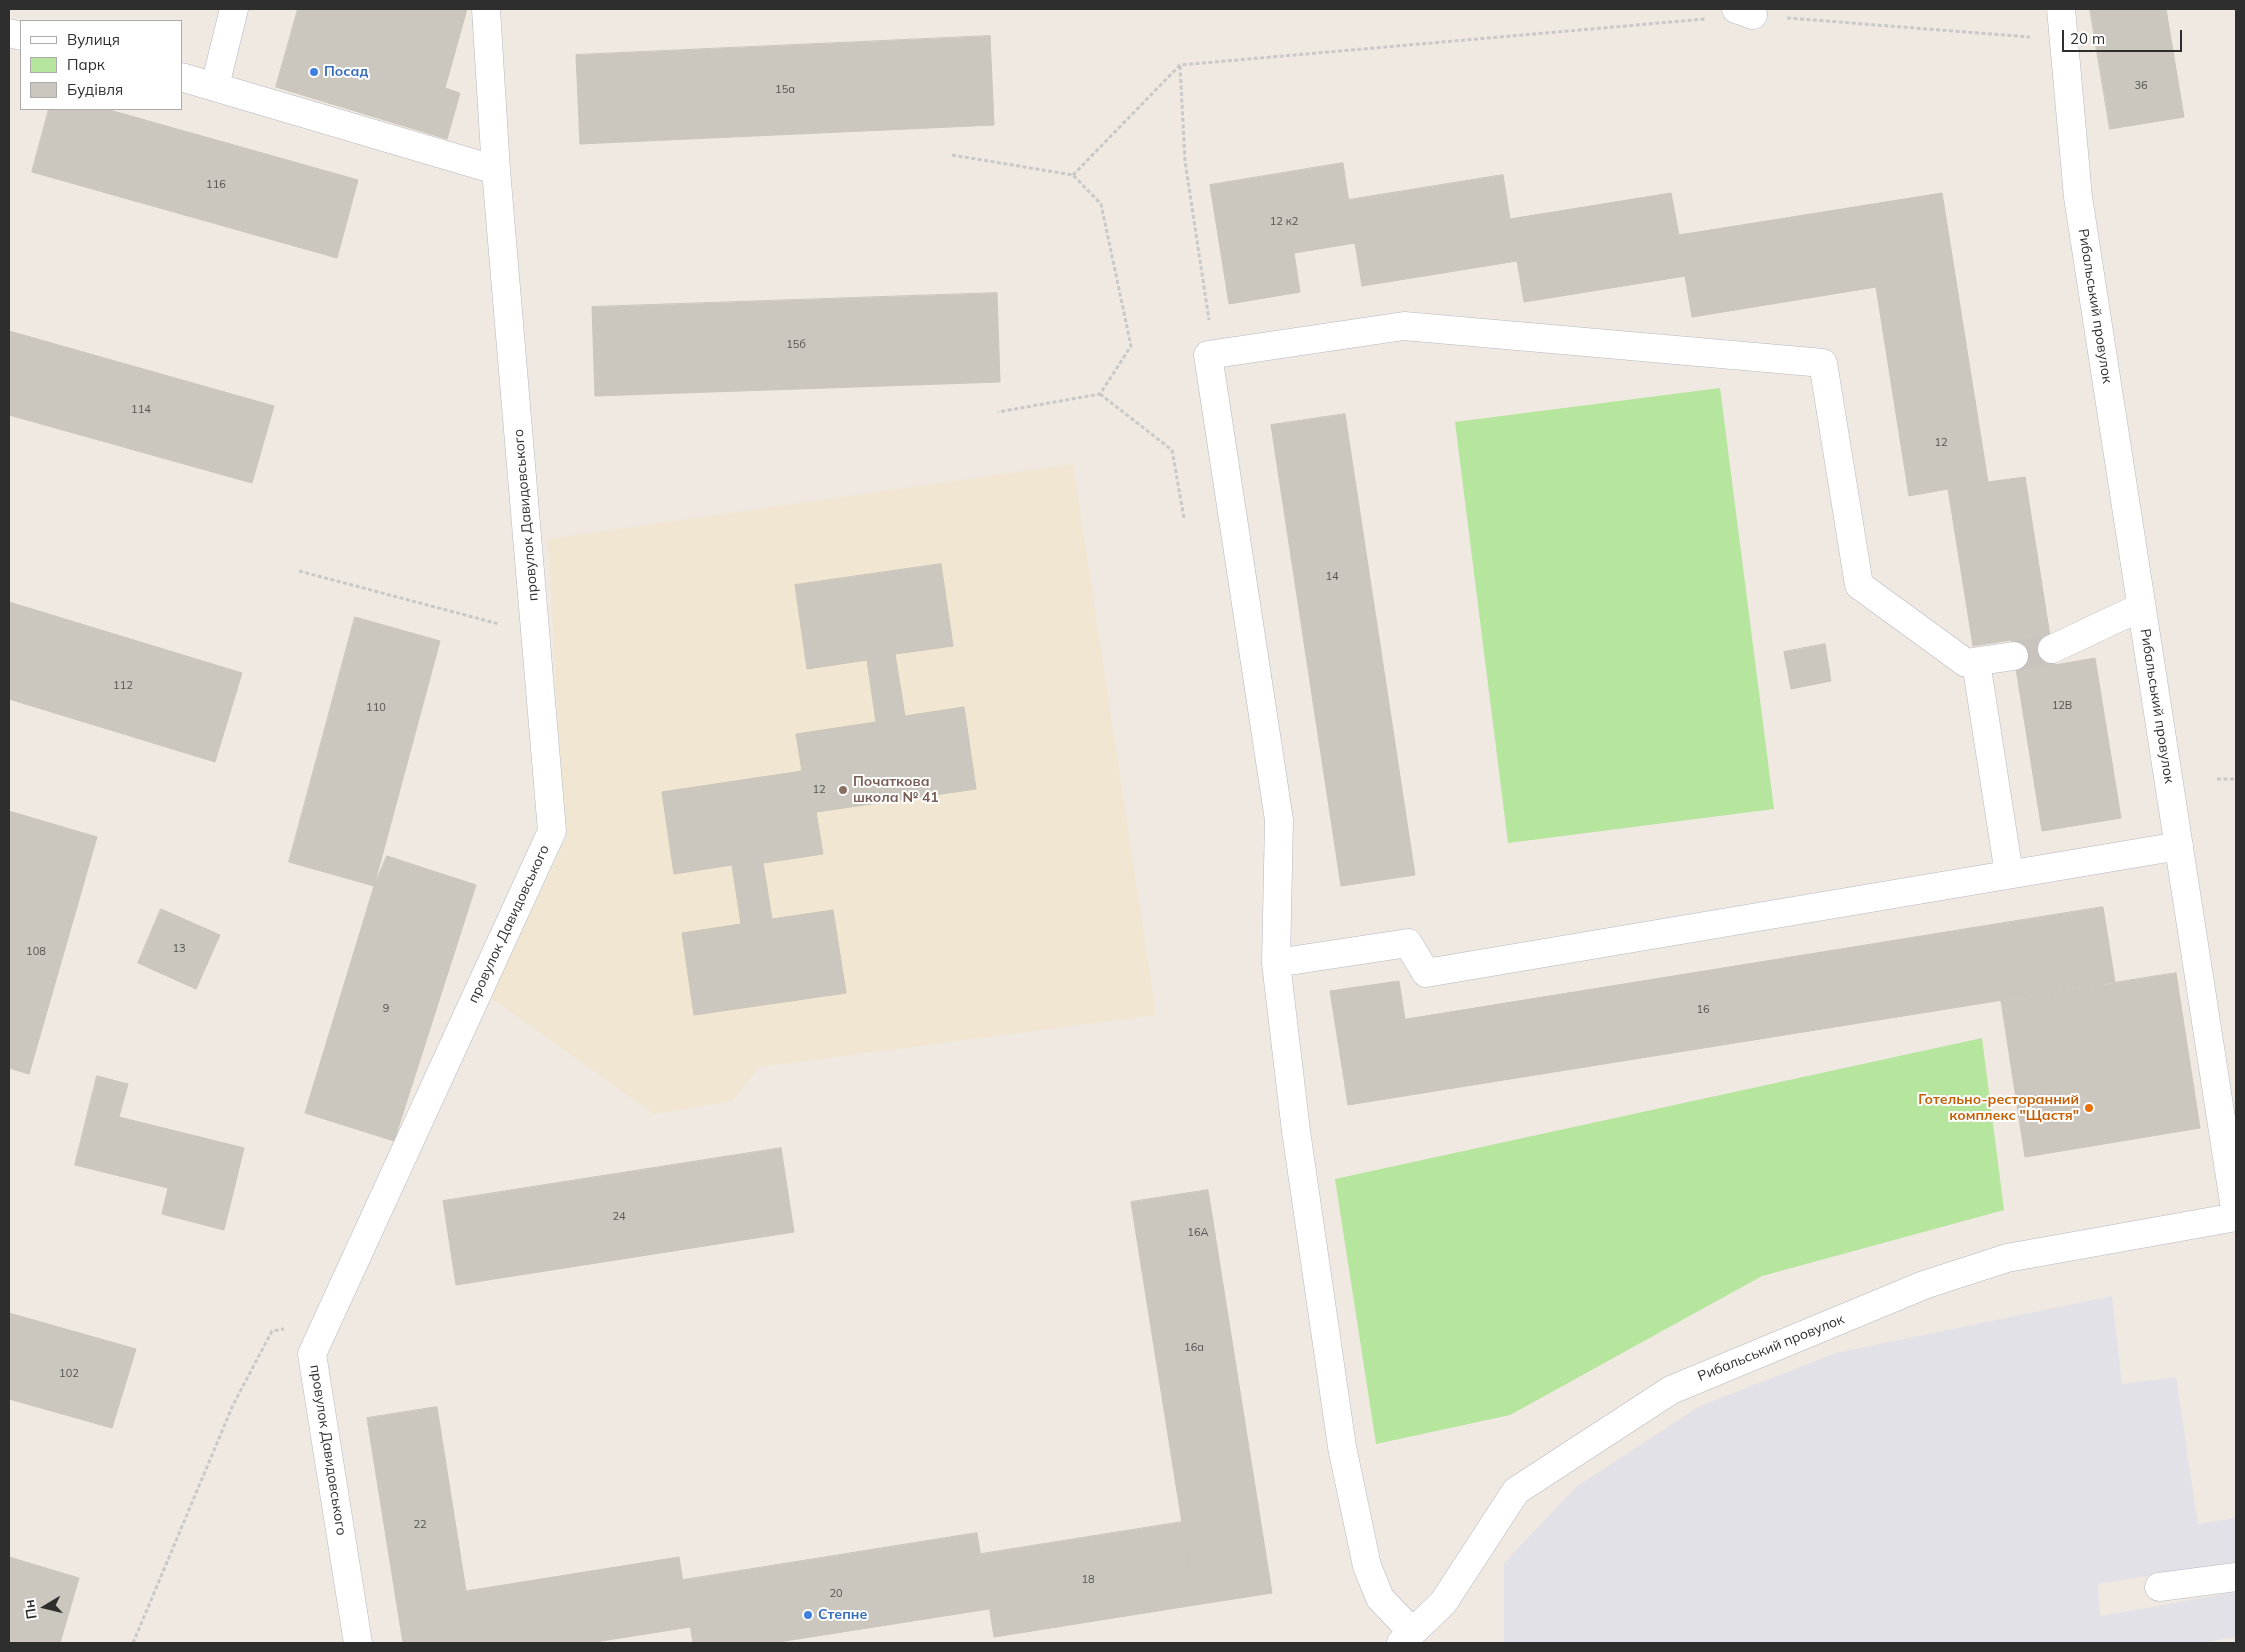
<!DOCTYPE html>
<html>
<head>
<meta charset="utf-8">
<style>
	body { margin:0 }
	#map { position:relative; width:2245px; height:1652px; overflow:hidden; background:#efe9e1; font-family:Mulish,sans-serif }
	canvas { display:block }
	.frame { position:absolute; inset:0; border:10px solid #2e2e2e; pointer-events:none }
	.legend { position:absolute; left:20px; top:20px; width:162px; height:90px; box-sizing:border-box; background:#fff; border:1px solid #ababab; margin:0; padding:6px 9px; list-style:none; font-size:15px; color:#2e2e2e }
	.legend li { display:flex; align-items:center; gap:10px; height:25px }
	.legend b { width:25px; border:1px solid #ababab }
	.north { position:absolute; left:20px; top:1582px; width:50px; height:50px; -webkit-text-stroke:4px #fff; paint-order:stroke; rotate:261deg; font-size:14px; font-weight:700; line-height:20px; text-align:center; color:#2e2e2e }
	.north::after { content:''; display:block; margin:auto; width:18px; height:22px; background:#2e2e2e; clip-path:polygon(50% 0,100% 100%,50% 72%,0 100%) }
	.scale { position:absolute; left:2062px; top:30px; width:120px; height:22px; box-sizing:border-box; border:2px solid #2e2e2e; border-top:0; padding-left:6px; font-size:15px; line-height:18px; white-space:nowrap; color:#2e2e2e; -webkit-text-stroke:4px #fff; paint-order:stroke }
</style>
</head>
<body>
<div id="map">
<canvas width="2245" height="1652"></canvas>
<div class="frame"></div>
<ul class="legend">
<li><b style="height:6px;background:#fff"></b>Вулиця</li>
<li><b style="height:14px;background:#b6e59e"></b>Парк</li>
<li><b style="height:14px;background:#cbc7bf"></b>Будівля</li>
</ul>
<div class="north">Пн</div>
<div class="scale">20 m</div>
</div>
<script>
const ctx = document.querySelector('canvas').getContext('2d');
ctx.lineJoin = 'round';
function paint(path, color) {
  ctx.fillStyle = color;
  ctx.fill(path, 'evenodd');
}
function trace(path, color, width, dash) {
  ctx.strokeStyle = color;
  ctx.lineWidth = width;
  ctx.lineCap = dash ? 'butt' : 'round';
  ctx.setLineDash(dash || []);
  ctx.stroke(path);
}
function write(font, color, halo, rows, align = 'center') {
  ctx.font = font + ' Mulish,sans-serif';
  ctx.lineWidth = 4;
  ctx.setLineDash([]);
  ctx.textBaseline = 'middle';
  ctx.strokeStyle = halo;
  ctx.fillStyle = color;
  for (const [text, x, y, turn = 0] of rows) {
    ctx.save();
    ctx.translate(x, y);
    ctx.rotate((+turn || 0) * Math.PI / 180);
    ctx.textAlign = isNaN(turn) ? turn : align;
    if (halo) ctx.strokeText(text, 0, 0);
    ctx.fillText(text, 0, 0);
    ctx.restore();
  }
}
paint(new Path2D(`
	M 2112,1296 L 2122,1384 L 2176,1377 L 2198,1524 L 2236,1518 L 2236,1562 L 2098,1584 L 2100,1616 L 2236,1592 L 2236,1637 L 2201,1643 L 1504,1643 L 1504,1563 L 1576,1487 L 1700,1406 L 1836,1353 Z`), '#e3e1e8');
paint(new Path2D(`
	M 1073,464 L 1156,1015 L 759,1067 L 732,1101 L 654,1114 L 490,997 L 567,837 L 559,744 L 548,539 Z`), '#f0e6d1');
paint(new Path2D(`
	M 1720,388 L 1774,809 L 1508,843 L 1455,422 Z
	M 1982,1038 L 2004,1210 L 1762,1276 L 1510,1415 L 1376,1444 L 1335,1179 Z`), '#b6e59e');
const building = new Path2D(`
	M 298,9 L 467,9 L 445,88 L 460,93 L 447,139 L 276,87 Z
	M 2090,9 L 2166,9 L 2184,117 L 2110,129 Z
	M 990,36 L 994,125 L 580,144 L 576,55 Z
	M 49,109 L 106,109 L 358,180 L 337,258 L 32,172 Z
	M 1343,163 L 1355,243 L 1294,253 L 1300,292 L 1229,304 L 1210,185 Z
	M 1503,175 L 1510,219 L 1671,193 L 1679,235 L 1942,193 L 1988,482 L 2025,477 L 2052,649 L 2014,656 L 2011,640 L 1973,646 L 1948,489 L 1909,496 L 1876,287 L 1692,317 L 1685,276 L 1524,302 L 1517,261 L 1362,286 L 1348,200 Z
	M 997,293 L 1000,382 L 595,396 L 592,307 Z
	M 9,331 L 274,406 L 252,483 L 9,415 Z
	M 1345,414 L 1415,875 L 1341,886 L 1271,425 Z
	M 941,564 L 953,646 L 895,654 L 905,716 L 964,707 L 976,789 L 816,812 L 823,854 L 763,863 L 772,919 L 833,910 L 846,993 L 694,1015 L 682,933 L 741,924 L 732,865 L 674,874 L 662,792 L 802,771 L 796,734 L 876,722 L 867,660 L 807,669 L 795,585 Z
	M 9,602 L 242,673 L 215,762 L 9,699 Z
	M 355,617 L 440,641 L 374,886 L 289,862 Z
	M 1825,644 L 1831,681 L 1791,689 L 1784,652 Z
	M 2052,649 L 2055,665 L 2095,658 L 2121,818 L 2042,831 L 2014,656 Z
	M 9,811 L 97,837 L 29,1074 L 9,1068 Z
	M 387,856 L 476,885 L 394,1141 L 305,1113 L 374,886 Z
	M 2103,907 L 2115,982 L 1348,1105 L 1330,991 L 1399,981 L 1405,1019 Z
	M 161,909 L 220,935 L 196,989 L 138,963 Z
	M 2176,973 L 2200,1128 L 2025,1157 L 2001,1001 Z
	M 97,1076 L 128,1084 L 119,1117 L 244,1148 L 224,1230 L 162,1214 L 168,1188 L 75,1165 Z
	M 781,1148 L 794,1232 L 456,1285 L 443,1201 Z
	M 1208,1190 L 1272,1593 L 1195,1605 L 1131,1202 Z
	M 9,1313 L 136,1349 L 112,1428 L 9,1399 Z
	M 437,1407 L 466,1591 L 679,1557 L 690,1627 L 589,1643 L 403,1643 L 367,1418 Z
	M 1182,1522 L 1195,1605 L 994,1637 L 981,1554 Z
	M 977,1533 L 989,1609 L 772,1643 L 693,1643 L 683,1580 Z
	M 9,1557 L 79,1578 L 60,1643 L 9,1643 Z`);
paint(building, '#cbc7bf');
trace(building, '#cbc5ba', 1);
trace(new Path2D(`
	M 2014,656 L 2052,649`), '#c8c4bd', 28, [28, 14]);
const minor = new Path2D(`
	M 1736,9 L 1753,15
	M 2061,9 L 2078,197 L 2236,1215
	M 9,33 L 21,36
	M 181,77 L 496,170
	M 215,86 L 234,9
	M 2052,649 L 2141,607
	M 1976,662 L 2009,874
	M 1276,963 L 1408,943 L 1426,973 L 2179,846
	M 2159,1587 L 2236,1577
	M 1412,1632 L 1380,1598 L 1367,1566 L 1342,1447 L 1296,1131 L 1276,963 L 1279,820 L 1208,355 L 1404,326 L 1823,363 L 1859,585 L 1966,663 L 2014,656
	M 358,1643 L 312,1354 L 552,831 L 496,170 L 486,9
	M 1401,1643 L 1443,1603 L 1516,1491 L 1671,1390 L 1924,1285 L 2007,1258 L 2236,1217`);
trace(minor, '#b4b7c1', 29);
trace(new Path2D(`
	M 1787,18 L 2030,37
	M 1180,66 L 1185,161 L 1209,320
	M 952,155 L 1073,175 L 1101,204 L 1131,346 L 1100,394 L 998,412
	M 1073,175 L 1180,65 L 1705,19
	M 1100,394 L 1172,450 L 1184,518
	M 299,571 L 499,624
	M 2217,779 L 2236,779
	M 133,1643 L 233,1405 L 272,1331 L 284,1329`), '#c9c9c9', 3, [4, 2.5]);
trace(minor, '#fff', 28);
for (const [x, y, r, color] of [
	[314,72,5,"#3f7fe0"],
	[843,790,5,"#8d6e63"],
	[2089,1108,5,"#e8710a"],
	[808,1615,5,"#3f7fe0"]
]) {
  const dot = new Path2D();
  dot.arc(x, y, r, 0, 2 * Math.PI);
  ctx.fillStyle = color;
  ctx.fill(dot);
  trace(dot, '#fff', 2);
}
write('11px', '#555452', null, [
	["36",2141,86],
	["15а",785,90],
	["116",216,185],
	["12 к2",1284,222],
	["15б",796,345],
	["114",141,410],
	["12",1941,443],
	["14",1332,577],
	["112",123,686],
	["12В",2062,706],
	["110",376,708],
	["12",819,790],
	["13",179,949],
	["108",36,952],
	["9",386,1009],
	["16",1703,1010],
	["24",619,1217],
	["16А",1198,1233],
	["16а",1194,1348],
	["102",69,1374],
	["22",420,1525],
	["18",1088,1580],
	["20",836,1594]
]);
write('bold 14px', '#366cbe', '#fff', [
	["Посад",324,72],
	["Степне",818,1615]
], 'left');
write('14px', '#2e2e2e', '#fff', [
	["Рибальський провулок",2095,306,81],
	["провулок Давидовського",526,515,-95],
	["Рибальський провулок",2157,706,81],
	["провулок Давидовського",509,924,-65],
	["Рибальський провулок",1771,1348,-22],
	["провулок Давидовського",328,1450,81]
]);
write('bold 14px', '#785e54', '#fff', [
	["Початкова",853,782],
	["школа № 41",853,798]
], 'left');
write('bold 14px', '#c56008', '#fff', [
	["Готельно-ресторанний",2079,1100],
	["комплекс \"Щастя\"",2079,1116]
], 'right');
</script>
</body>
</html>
